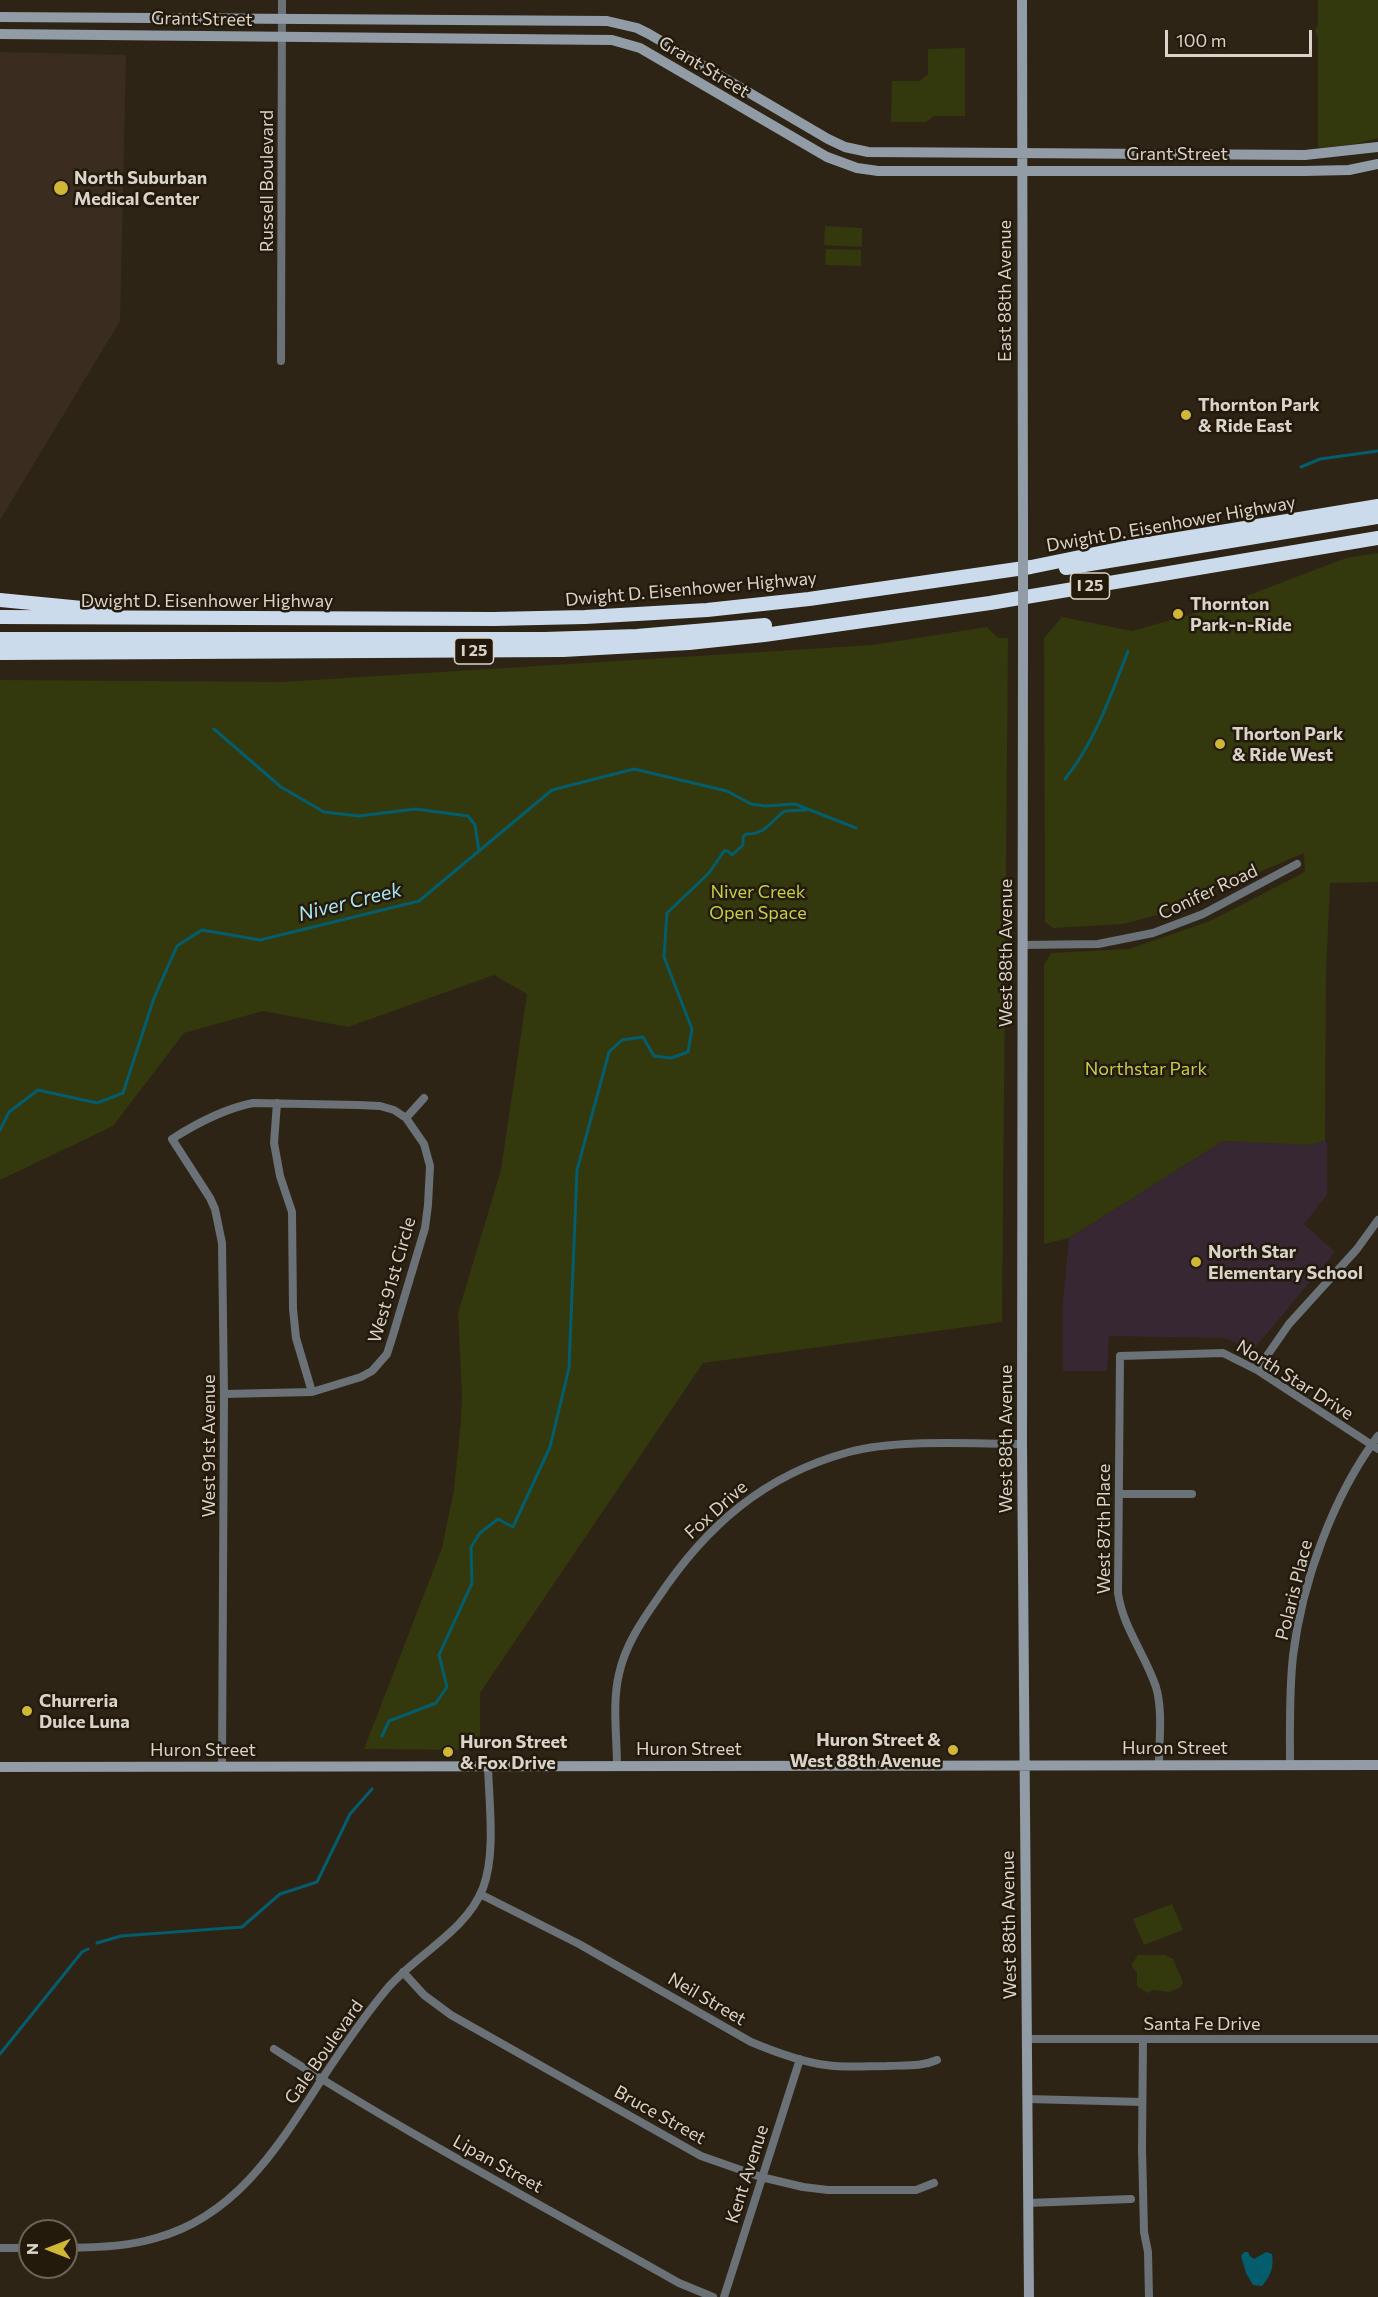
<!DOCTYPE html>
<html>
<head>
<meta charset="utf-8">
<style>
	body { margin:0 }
	#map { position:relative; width:1378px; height:2297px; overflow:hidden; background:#2d2416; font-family:Commissioner,sans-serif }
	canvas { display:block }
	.north { position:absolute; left:18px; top:2219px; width:60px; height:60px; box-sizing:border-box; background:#231a0c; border:2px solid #6c6458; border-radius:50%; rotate:270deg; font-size:16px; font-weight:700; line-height:24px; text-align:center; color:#d9d3ca }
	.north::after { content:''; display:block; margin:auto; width:21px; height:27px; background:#d0b736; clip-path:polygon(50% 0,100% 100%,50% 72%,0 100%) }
	.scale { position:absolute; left:1165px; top:30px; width:147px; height:27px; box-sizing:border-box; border:3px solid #d9d3ca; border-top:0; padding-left:8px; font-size:18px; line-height:21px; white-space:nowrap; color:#d9d3ca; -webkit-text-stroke:4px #231a0c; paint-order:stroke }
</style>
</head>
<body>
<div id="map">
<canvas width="1378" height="2297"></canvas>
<div class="north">N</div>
<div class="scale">100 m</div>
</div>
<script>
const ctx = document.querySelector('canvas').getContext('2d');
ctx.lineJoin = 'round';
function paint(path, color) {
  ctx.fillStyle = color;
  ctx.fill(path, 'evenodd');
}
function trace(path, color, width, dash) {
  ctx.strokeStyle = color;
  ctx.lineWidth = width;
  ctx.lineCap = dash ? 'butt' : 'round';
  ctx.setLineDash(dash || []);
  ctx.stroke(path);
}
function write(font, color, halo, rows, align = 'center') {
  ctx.font = font + ' Commissioner,sans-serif';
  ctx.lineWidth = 5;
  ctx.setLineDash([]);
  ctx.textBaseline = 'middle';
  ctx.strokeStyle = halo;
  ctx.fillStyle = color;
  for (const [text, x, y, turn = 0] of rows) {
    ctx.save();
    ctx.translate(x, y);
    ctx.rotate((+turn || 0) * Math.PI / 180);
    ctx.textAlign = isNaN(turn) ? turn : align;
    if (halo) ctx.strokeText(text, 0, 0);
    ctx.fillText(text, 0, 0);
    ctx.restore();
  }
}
paint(new Path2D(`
	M 1325,1140 L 1327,1144 L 1327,1195 L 1304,1224 L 1335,1252 L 1253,1350 L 1224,1338 L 1109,1336 L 1107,1371 L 1063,1371 L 1063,1301 L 1069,1238 L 1223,1141 L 1311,1145 Z`), '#362733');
paint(new Path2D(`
	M 0,52 L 126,55 L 120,321 L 0,520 Z`), '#3a2d1f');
paint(new Path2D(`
	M 1318,0 L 1378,0 L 1378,138 L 1355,144 L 1320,148 L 1318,146 L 1318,38 L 1315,31 L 1318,25 Z
	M 965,48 L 965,116 L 934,116 L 926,122 L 891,122 L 892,81 L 920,81 L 928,74 L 928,49 Z
	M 825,226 L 862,228 L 862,247 L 824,245 Z
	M 826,249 L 861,250 L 861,266 L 825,265 Z
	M 1378,553 L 1378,882 L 1330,883 L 1326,973 L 1325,1140 L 1311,1145 L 1223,1141 L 1069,1238 L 1044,1244 L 1044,965 L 1051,953 L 1129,949 L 1210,921 L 1305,872 L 1304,853 L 1161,914 L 1123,924 L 1053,928 L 1045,922 L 1044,638 L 1062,617 L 1132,631 L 1220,606 L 1346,558 Z
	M 987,627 L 998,638 L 1008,638 L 1002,1322 L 703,1363 L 480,1693 L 480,1750 L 364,1749 L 442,1548 L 454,1490 L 461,1421 L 462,1395 L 458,1313 L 501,1170 L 527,994 L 494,975 L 348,1027 L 263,1011 L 184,1033 L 113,1126 L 0,1180 L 0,680 L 282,682 L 873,645 Z
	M 1172,1904 L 1183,1930 L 1144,1945 L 1133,1919 Z
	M 1138,1955 L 1165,1955 L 1173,1959 L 1183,1982 L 1181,1987 L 1169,1992 L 1153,1990 L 1147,1993 L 1137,1986 L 1137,1973 L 1131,1965 Z`), '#34380d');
paint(new Path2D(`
	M 1244,2252 L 1248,2252 L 1250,2256 L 1254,2259 L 1266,2252 L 1272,2254 C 1274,2268 1271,2275 1262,2286 L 1253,2285 L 1246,2273 L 1241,2256 Z`), '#035d6d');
trace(new Path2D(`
	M 1301,467 L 1320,459 L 1378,451
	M 214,729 L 281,787 L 324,812 L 359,816 L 416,809 L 468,816 L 475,825 L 479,851
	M 1065,779 C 1095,742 1111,695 1128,651
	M 0,1130 L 9,1112 L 38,1090 L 97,1103 L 123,1093 L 154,998 L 177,946 L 202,930 L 260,940 L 419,901 L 552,790 L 634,769 L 727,791 L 751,804 L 765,806 L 795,804 L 856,828
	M 382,1736 L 389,1721 L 436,1703 L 447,1687 L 439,1655 L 472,1583 L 471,1547 L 480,1533 L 498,1519 L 513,1527 L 550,1447 L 569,1368 L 577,1170 L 609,1052 L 622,1040 L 643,1037 L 654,1056 L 671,1058 L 688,1052 L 692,1029 L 664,957 L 667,913 L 709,873 L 724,851 L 728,851 L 732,855 L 743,845 L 743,837 L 746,834 C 766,835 772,819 785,811 L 807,810
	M 97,1943 L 121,1936 L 242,1927 L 280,1894 L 317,1882 L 350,1814 L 372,1789
	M 0,2054 L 82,1952 L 88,1949`), '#035d6d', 3);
trace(new Path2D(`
	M 281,361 L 282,0
	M 1022,945 L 1098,944 L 1153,933 L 1203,914 L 1297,864
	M 277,1103 L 274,1143 L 280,1176 L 292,1212 L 293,1309 L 296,1338 L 312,1392
	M 406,1118 L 424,1098
	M 1257,1370 L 1289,1324 L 1357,1249 L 1378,1220
	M 1119,1494 L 1192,1494
	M 1159,1765 C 1159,1740 1163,1711 1156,1687 C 1145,1654 1123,1628 1118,1593 L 1120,1356 L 1223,1353 L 1257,1370 L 1378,1449
	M 1290,1765 C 1290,1729 1289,1692 1293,1656 C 1302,1582 1333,1496 1378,1436
	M 617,1766 C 617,1737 612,1703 619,1674 C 625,1646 641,1622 658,1598 C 706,1526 764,1475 849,1452 C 899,1439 970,1444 1022,1444
	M 222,1767 L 224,1394 L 222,1243 L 215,1209 L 210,1198 L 172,1139 C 197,1123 223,1109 253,1103 L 358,1105 L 380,1106 L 394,1110 L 406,1118 L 424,1144 L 430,1166 L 428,1205 L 425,1228 L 393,1335 L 387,1354 L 372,1371 L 361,1377 L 312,1392 L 224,1394
	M 480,1894 L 579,1944 L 751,2042 C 775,2052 801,2062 826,2065 C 846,2068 867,2066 887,2066 C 904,2065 921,2067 937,2060
	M 403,1972 L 424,1995 L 451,2015 L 701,2156 L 761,2177 L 803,2187 L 828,2190 L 916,2190 L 934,2183
	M 1027,2039 L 1378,2039
	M 1143,2039 L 1142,2148 L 1144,2232 L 1148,2252 L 1149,2297
	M 274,2049 C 405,2133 543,2206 679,2283 L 713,2297
	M 1027,2099 L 1142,2102
	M 1028,2203 L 1131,2199
	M 0,2248 L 30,2248
	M 66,2248 C 97,2247 126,2247 156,2238 C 236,2216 278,2147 320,2082 C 341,2050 362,2019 386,1990 C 415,1955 466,1932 483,1888 C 496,1854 489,1803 488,1766
	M 724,2297 L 800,2059`), '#6a7177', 8);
trace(new Path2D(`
	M 1022,0 L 1023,528
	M 0,17 L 607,21 L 637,28 L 649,34 L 828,139 L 845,147 L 868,152 L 1305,155 L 1378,147
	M 0,34 L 612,40 L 640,48 L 827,157 L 857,168 L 878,171 L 1305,171 L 1349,170 L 1378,164
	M 1023,638 L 1022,1444 L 1029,2297
	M 0,1767 L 1378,1765`), '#919ca6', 10);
trace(new Path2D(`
	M 1066,568 L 1378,517
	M 0,600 L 113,611
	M 0,617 L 494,619 L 585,617 L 707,610 L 809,599 L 1031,567 L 1124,548 L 1378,506
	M 0,639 L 545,639 L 637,636 L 765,625
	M 0,653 L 563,650 L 689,643 L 764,635 L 990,603 L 1378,538`), '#cbdbeb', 14);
trace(new Path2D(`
	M 1023,528 L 1023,638`), '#919ca6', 10);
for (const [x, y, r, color] of [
	[61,188,8,"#d0b736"],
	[1186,415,6,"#d0b736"],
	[1178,614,6,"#d0b736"],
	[1220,744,6,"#d0b736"],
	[1196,1262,6,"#d0b736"],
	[27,1711,6,"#d0b736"],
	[953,1750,6,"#d0b736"],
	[448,1752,6,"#d0b736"]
]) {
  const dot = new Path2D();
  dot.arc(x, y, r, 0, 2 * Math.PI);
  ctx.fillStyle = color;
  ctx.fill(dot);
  trace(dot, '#231a0c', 2);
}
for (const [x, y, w] of [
	[1090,586,39],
	[474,651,39]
]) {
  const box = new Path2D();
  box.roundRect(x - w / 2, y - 13, w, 26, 4.5);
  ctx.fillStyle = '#231a0c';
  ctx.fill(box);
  trace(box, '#d9d3ca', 1.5);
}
write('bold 16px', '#d9d3ca', null, [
	["I 25",1090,586],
	["I 25",474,651]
]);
write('18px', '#d9d3ca', '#231a0c', [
	["Grant Street",202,19,1],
	["Grant Street",704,67,31],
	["Grant Street",1177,154],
	["Russell Boulevard",267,181,-90],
	["East 88th Avenue",1005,291,-90],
	["Dwight D. Eisenhower Highway",1171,524,-10],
	["Dwight D. Eisenhower Highway",691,589,-5],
	["Dwight D. Eisenhower Highway",207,601],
	["Conifer Road",1208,892,-25],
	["West 88th Avenue",1006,953,-90],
	["West 91st Circle",392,1280,-74],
	["North Star Drive",1295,1380,32],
	["West 88th Avenue",1006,1439,-90],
	["West 91st Avenue",209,1446,-90],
	["Fox Drive",716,1510,-42],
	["West 87th Place",1104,1529,-90],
	["Polaris Place",1294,1590,-76],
	["Huron Street",1175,1748],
	["Huron Street",689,1749],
	["Huron Street",203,1750],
	["West 88th Avenue",1009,1925,-91],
	["Neil Street",707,1999,30],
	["Santa Fe Drive",1202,2024],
	["Gale Boulevard",324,2052,-55],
	["Bruce Street",660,2115,29],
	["Lipan Street",498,2164,29],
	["Kent Avenue",747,2174,-72]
]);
write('bold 18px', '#d9d3ca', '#231a0c', [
	["North Suburban",74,178],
	["Medical Center",74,199],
	["Thornton Park",1198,405],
	["& Ride East",1198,426],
	["Thornton",1190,604],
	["Park-n-Ride",1190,625],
	["Thorton Park",1232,734],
	["& Ride West",1232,755],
	["North Star",1208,1252],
	["Elementary School",1208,1273],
	["Churreria",39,1701],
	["Dulce Luna",39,1722],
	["Huron Street &",941,1740,"right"],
	["West 88th Avenue",941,1761,"right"],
	["Huron Street",460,1742],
	["& Fox Drive",460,1763]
], 'left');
write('18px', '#c2cf45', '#231a0c', [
	["Niver Creek",758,892],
	["Open Space",758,913],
	["Northstar Park",1146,1069]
]);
write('italic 20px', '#aae5f4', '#231a0c', [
	["Niver Creek",350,902,-14]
]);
</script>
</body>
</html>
